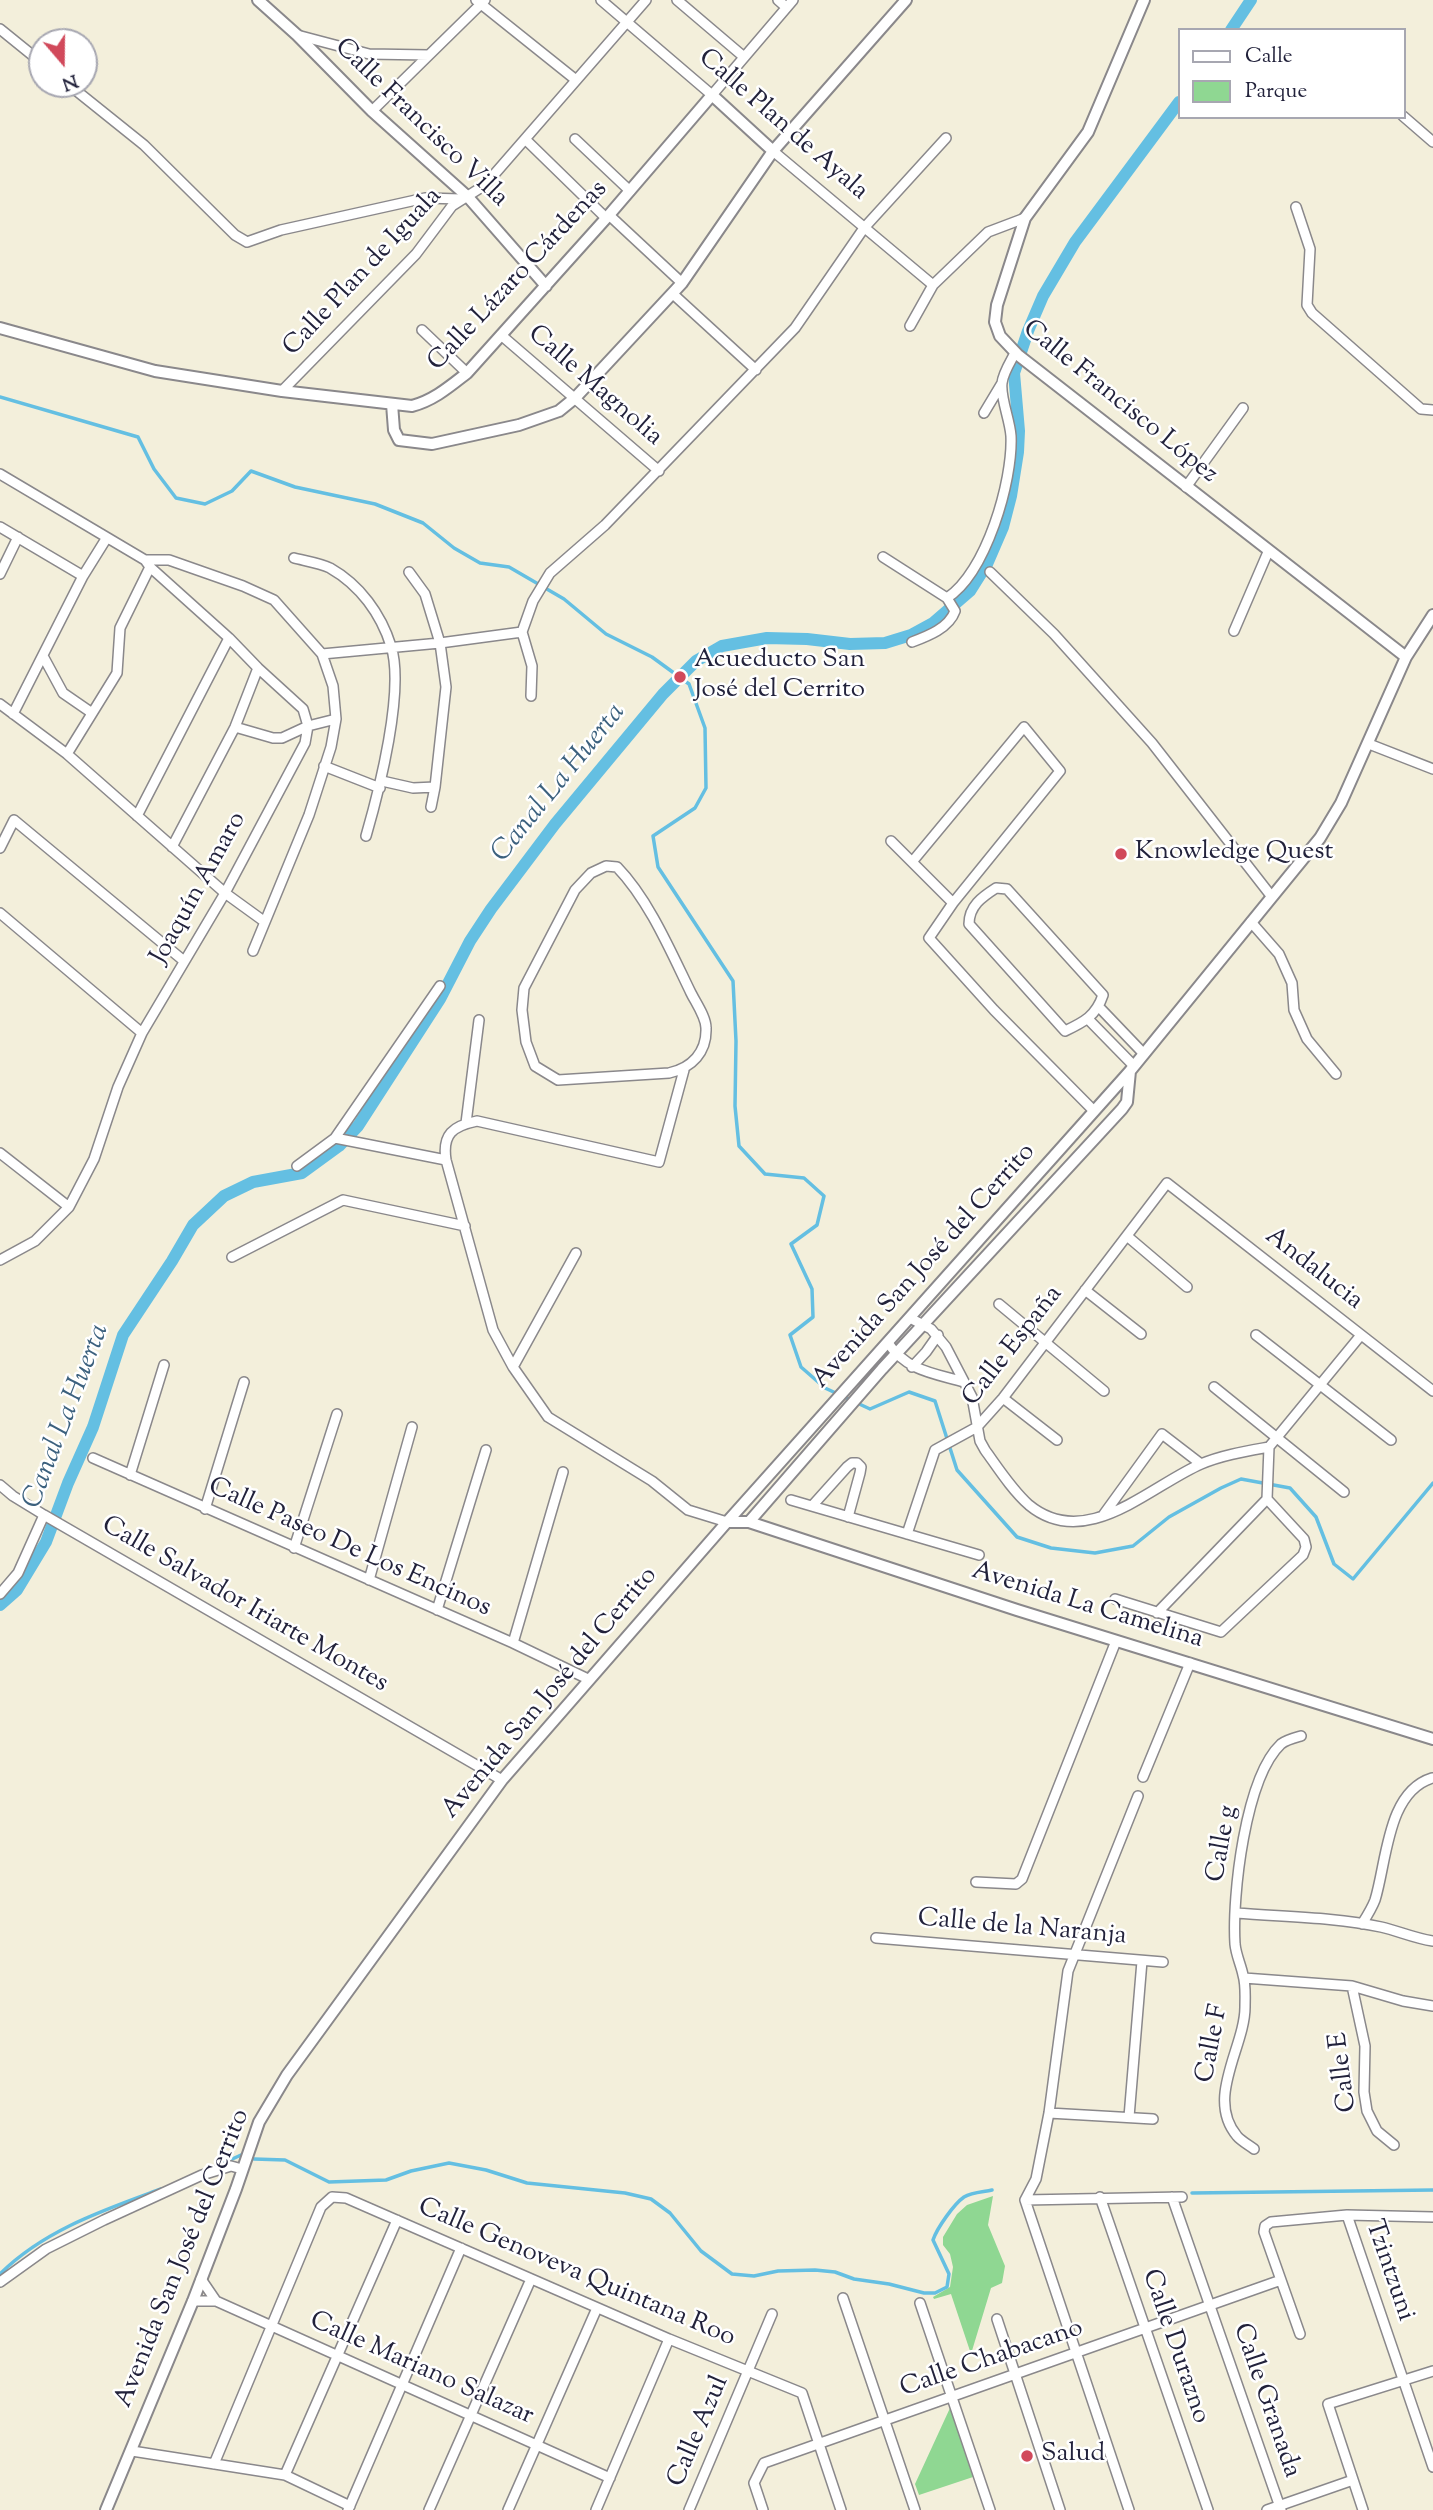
<!DOCTYPE html>
<html>
<head>
<meta charset="utf-8">
<style>
	body { margin:0 }
	#map { position:relative; width:1433px; height:2510px; overflow:hidden; background:#f3efdb; font-family:"Sorts Mill Goudy",serif }
	canvas { display:block }
	.legend { position:absolute; left:1178px; top:28px; width:228px; height:91px; box-sizing:border-box; background:#fff; border:2px solid #a7a7b1; margin:0; padding:9px 12px; list-style:none; font-size:21px; color:#22223b }
	.legend li { display:flex; align-items:center; gap:14px; height:35px }
	.legend b { width:35px; border:2px solid #a7a7b1 }
	.north { position:absolute; left:28px; top:28px; width:70px; height:70px; box-sizing:border-box; background:#fff; border:2px solid #a7a7b1; border-radius:50%; rotate:160deg; font-size:19px; font-weight:700; line-height:28px; text-align:center; color:#22223b }
	.north::after { content:''; display:block; margin:auto; width:24px; height:32px; background:#d1495b; clip-path:polygon(50% 0,100% 100%,50% 72%,0 100%) }
</style>
</head>
<body>
<div id="map">
<canvas width="1433" height="2510"></canvas>
<ul class="legend">
<li><b style="height:9px;background:#fff"></b>Calle</li>
<li><b style="height:19px;background:#8fd792"></b>Parque</li>
</ul>
<div class="north">N</div>
</div>
<script>
const ctx = document.querySelector('canvas').getContext('2d');
ctx.lineJoin = 'round';
function paint(path, color) {
  ctx.fillStyle = color;
  ctx.fill(path, 'evenodd');
}
function trace(path, color, width, dash) {
  ctx.strokeStyle = color;
  ctx.lineWidth = width;
  ctx.lineCap = dash ? 'butt' : 'round';
  ctx.setLineDash(dash || []);
  ctx.stroke(path);
}
function write(font, color, halo, rows, align = 'center') {
  ctx.font = font + ' "Sorts Mill Goudy",serif';
  ctx.lineWidth = 5;
  ctx.setLineDash([]);
  ctx.textBaseline = 'middle';
  ctx.strokeStyle = halo;
  ctx.fillStyle = color;
  for (const [text, x, y, turn = 0] of rows) {
    ctx.save();
    ctx.translate(x, y);
    ctx.rotate((+turn || 0) * Math.PI / 180);
    ctx.textAlign = isNaN(turn) ? turn : align;
    if (halo) ctx.strokeText(text, 0, 0);
    ctx.fillText(text, 0, 0);
    ctx.restore();
  }
}
paint(new Path2D(`
	M 993,2196 L 988,2225 L 1005,2266 L 1002,2283 L 991,2288 L 971,2354 L 951,2294 L 934,2299 L 933,2297 L 950,2287 L 953,2267 L 950,2254 L 943,2245 L 943,2237 L 957,2214 L 967,2205 Z
	M 950,2408 L 973,2477 L 919,2495 L 915,2484 Z`), '#8fd792');
trace(new Path2D(`
	M 0,397 L 138,437 L 154,469 L 176,498 L 205,504 L 232,491 L 251,471 L 295,487 L 375,504 L 423,523 L 454,548 L 480,563 L 509,567 L 564,599 L 606,634 L 652,657 L 689,684 L 705,728 L 706,788 L 695,808 L 653,836 L 658,867 L 733,981 L 736,1041 L 735,1106 L 739,1146 L 765,1174 L 804,1178 L 824,1196 L 817,1225 L 791,1244 L 812,1289 L 813,1317 L 790,1335 L 801,1367 L 825,1388 L 870,1409 L 909,1392 L 935,1401 L 957,1470 L 1017,1537 L 1051,1548 L 1095,1553 L 1133,1546 L 1169,1517 L 1221,1488 L 1241,1479 L 1290,1488 L 1316,1517 L 1334,1564 L 1353,1579 L 1433,1483
	M 254,2159 L 285,2160 L 329,2182 L 386,2180 L 411,2171 L 449,2163 L 486,2170 L 527,2183 L 625,2193 L 651,2199 L 670,2213 L 701,2251 L 732,2274 L 754,2276 L 778,2271 L 815,2270 L 835,2272 L 854,2279 L 889,2284 L 924,2293 L 935,2293 L 947,2287 L 949,2274 L 933,2240 C 937,2228 954,2204 964,2197 C 972,2192 983,2192 992,2190
	M 213,2168 L 241,2155
	M 1192,2193 L 1433,2190
	M 0,2274 C 44,2230 104,2210 161,2189`), '#64bfe2', 3.5);
trace(new Path2D(`
	M 1231,30 L 1251,0
	M 0,1605 L 17,1590 L 46,1542 L 68,1483 L 93,1427 L 123,1335 L 172,1261 L 193,1225 L 224,1196 L 253,1182 L 302,1173 L 339,1146 L 358,1126 L 440,999 L 470,941 L 491,909 L 555,824 L 663,694 L 696,661 L 722,646 L 767,638 L 807,639 L 850,644 L 885,643 L 911,635 L 933,623 L 970,591 L 987,564 L 1003,527 L 1011,496 L 1018,452 L 1019,431 L 1014,373 L 1028,331 L 1043,296 L 1075,242 L 1179,102`), '#64bfe2', 12);
const minor = new Path2D(`
	M 476,0 L 576,80
	M 601,0 L 712,95 L 793,0
	M 677,0 L 744,57
	M 778,0 L 786,7
	M 0,29 L 42,63
	M 297,35 L 369,54 L 429,55
	M 68,84 L 144,145 L 235,235 L 247,242 L 281,230 L 425,198 L 461,199
	M 372,111 L 485,0
	M 1403,116 L 1433,142
	M 525,139 L 606,218
	M 575,139 L 630,191
	M 773,151 L 933,285
	M 1296,207 L 1310,249 L 1307,305 L 1312,313 L 1421,409 L 1433,410
	M 609,215 L 682,283
	M 673,294 L 756,370
	M 910,326 L 933,285 L 988,232 L 1025,218
	M 422,330 L 467,373
	M 501,335 L 659,471
	M 282,391 L 416,254 L 452,206 L 485,185 L 646,0
	M 984,413 L 1002,383
	M 0,474 L 145,560 L 169,560 L 243,586 L 274,600 L 322,654 L 333,686 L 336,719 L 331,747 L 309,815 L 253,951
	M 1186,487 L 1243,408
	M 0,527 L 83,576
	M 883,557 L 947,598 L 955,611 C 949,628 928,636 912,642
	M 294,558 C 306,561 320,563 330,568 C 360,585 381,614 391,646 C 405,690 379,791 366,836
	M 409,572 L 425,594 L 440,643 L 446,687 L 435,787 L 431,807
	M 990,572 L 1054,634 L 1152,743 L 1272,897
	M 0,574 L 18,537
	M 947,598 C 986,573 1013,481 1011,436 C 1010,420 1000,397 1002,383 C 1003,373 1011,361 1015,353
	M 1234,631 L 1268,552
	M 522,632 L 533,601 L 550,573 L 605,525 L 795,328 L 864,228 L 946,138
	M 522,632 L 532,666 L 531,696
	M 322,654 L 440,643 L 522,632
	M 43,656 L 63,693 L 92,713
	M 0,704 L 67,754 L 225,893 L 265,922
	M 13,714 L 83,576 L 106,539
	M 235,727 L 273,738 L 282,738 L 308,726 L 336,719
	M 1369,744 L 1433,769
	M 67,754 L 117,673 L 120,628 L 150,567
	M 324,766 L 380,788
	M 382,781 L 413,788 L 435,787
	M 137,816 L 229,638
	M 891,841 L 953,903
	M 172,847 L 235,727 L 258,668
	M 0,848 L 14,820 L 184,961
	M 912,862 L 1024,727 L 1060,771 L 953,903 L 929,938 L 994,1010 L 1094,1111
	M 606,866 L 617,867 C 649,900 671,952 691,993 C 696,1003 706,1017 706,1028 C 707,1052 692,1068 669,1073 L 558,1080 L 535,1066 L 526,1042 L 522,1010 L 524,988 L 575,890 L 591,873 Z
	M 996,888 L 1007,889 L 1103,995 C 1096,1016 1084,1022 1065,1031 L 969,924 C 969,906 982,897 996,888 Z
	M 0,913 L 142,1033
	M 1251,922 L 1279,954 L 1292,983 L 1294,1010 L 1307,1039 L 1336,1074
	M 1099,1007 L 1144,1054
	M 1089,1020 L 1134,1066
	M 684,1070 L 659,1162 L 477,1121 C 453,1126 442,1134 446,1160 L 493,1330 L 513,1367 L 548,1417 L 652,1481 L 688,1510 L 727,1522
	M 466,1123 L 479,1020
	M 335,1138 L 446,1160
	M 0,1153 L 69,1207
	M 297,1166 L 335,1138 L 440,986
	M 1127,1236 L 1187,1287
	M 232,1257 L 343,1200 L 465,1226
	M 0,1260 L 35,1241 L 69,1207 L 94,1159 L 118,1087 L 142,1033 L 225,893 L 305,743 L 308,726 L 303,709 L 258,668 L 229,638 L 150,567 L 145,560
	M 1085,1290 L 1141,1334
	M 999,1304 L 1104,1391
	M 910,1318 L 931,1329 L 946,1347 L 972,1397 L 980,1441 L 985,1450 C 998,1468 1012,1490 1029,1505 C 1086,1552 1150,1486 1201,1464 C 1222,1455 1247,1451 1269,1447
	M 1256,1335 L 1391,1440
	M 888,1343 C 907,1371 933,1373 964,1382
	M 513,1367 L 576,1253
	M 912,1367 L 926,1352 L 938,1335
	M 1214,1387 L 1344,1492
	M 1003,1398 L 1057,1440
	M 93,1458 L 513,1643 L 588,1679
	M 130,1475 L 164,1365
	M 0,1485 L 13,1496 L 44,1515 L 502,1780
	M 1267,1499 L 1269,1447 L 1361,1335
	M 791,1500 L 979,1555
	M 812,1506 L 847,1467 L 852,1463 L 857,1463 L 861,1467 L 860,1473 L 848,1517
	M 205,1509 L 244,1382
	M 1104,1514 L 1162,1434 L 1201,1464
	M 907,1534 L 935,1450 L 977,1427 L 1003,1398 L 1167,1183 L 1433,1391
	M 294,1548 L 337,1414
	M 369,1580 L 412,1427
	M 0,1594 L 18,1573 L 44,1515
	M 1115,1599 L 1221,1632 L 1303,1555 L 1306,1547 L 1304,1539 L 1267,1499
	M 437,1610 L 486,1450
	M 1157,1613 L 1267,1499
	M 513,1643 L 563,1472
	M 1143,1777 L 1190,1663
	M 976,1882 L 1016,1884 L 1022,1879 L 1116,1641
	M 1236,1913 C 1284,1917 1334,1917 1381,1927 C 1399,1931 1413,1938 1433,1941
	M 1362,1924 C 1367,1916 1372,1908 1375,1900 C 1387,1861 1387,1792 1432,1778
	M 876,1938 L 1163,1962
	M 1244,1978 L 1352,1986 L 1403,2001 L 1433,2006
	M 1352,1986 L 1365,2046 L 1364,2092 L 1367,2111 L 1377,2131 L 1394,2145
	M 1049,2113 L 1153,2119
	M 1129,2117 L 1142,1961
	M 1254,2149 C 1249,2145 1241,2141 1237,2136 C 1205,2098 1245,2047 1245,2007 C 1245,1997 1246,1985 1243,1975 C 1241,1965 1236,1955 1235,1944 C 1232,1896 1245,1778 1281,1744 C 1286,1740 1294,1738 1301,1736
	M 1100,2197 L 1208,2510
	M 1172,2197 L 1281,2510
	M 1025,2200 L 1036,2179 L 1049,2113 L 1068,1971 L 1138,1796
	M 1025,2200 L 1129,2510
	M 1025,2200 L 1182,2197
	M 1347,2215 L 1433,2467
	M 201,2279 L 216,2301
	M 0,2282 L 46,2249 L 104,2220 L 202,2175 L 231,2166 L 242,2169
	M 843,2298 L 915,2510
	M 193,2301 L 216,2301 L 610,2478
	M 920,2303 L 990,2510
	M 997,2319 L 1060,2510
	M 1300,2334 L 1264,2232 L 1265,2226 L 1271,2222 L 1347,2215 L 1433,2217
	M 132,2451 L 285,2475 L 350,2506
	M 214,2464 L 321,2207 L 332,2197 L 346,2198 L 669,2339 L 802,2393 L 841,2510
	M 285,2475 L 397,2220
	M 348,2510 L 461,2248
	M 429,2510 L 531,2279
	M 508,2510 L 597,2308
	M 596,2510 L 669,2339
	M 689,2510 L 772,2314
	M 763,2510 L 754,2483 L 764,2463 L 1281,2280
	M 1267,2510 L 1353,2480
	M 1363,2510 L 1328,2404 L 1433,2371`);
const tertiary = new Path2D(`
	M 258,0 L 297,35 L 372,111 L 468,197 L 546,286
	M 1144,0 L 1088,132 L 1025,218 L 997,305 L 995,322 L 1000,336 L 1018,355 L 1406,657
	M 0,328 L 155,371 L 282,391 L 412,406 C 434,400 449,387 467,373 L 609,215 L 712,95 L 773,151
	M 392,404 L 394,430 L 399,440 L 432,444 L 519,425 L 559,411 L 575,398 L 682,283 L 773,151 L 906,0
	M 727,1522 L 749,1522 L 1017,1610 L 1433,1739
	M 749,1522 L 882,1369 L 1122,1109 L 1127,1102 L 1130,1071
	M 106,2510 L 193,2301 L 236,2189 L 259,2122 L 287,2075 L 502,1780 L 727,1522 L 1130,1071 L 1320,838 L 1341,803 L 1406,657 L 1433,615`);
trace(minor, '#8a888b', 12);
trace(tertiary, '#8a888b', 14);
trace(minor, '#fff', 9);
trace(tertiary, '#fff', 10);
for (const [x, y, r, color] of [
	[680,677,7,"#d1495b"],
	[1121,854,7,"#d1495b"],
	[1027,2456,7,"#d1495b"]
]) {
  const dot = new Path2D();
  dot.arc(x, y, r, 0, 2 * Math.PI);
  ctx.fillStyle = color;
  ctx.fill(dot);
  trace(dot, '#fff', 2.5);
}
write('26px', '#22223b', '#fff', [
	["Calle Francisco Villa",420,124,44],
	["Calle Plan de Ayala",782,126,41],
	["Calle Plan de Iguala",364,273,-47],
	["Calle Lázaro Cárdenas",519,277,-47],
	["Calle Magnolia",594,387,41],
	["Calle Francisco López",1119,403,39],
	["Joaquín Amaro",200,889,-61],
	["Avenida San José del Cerrito",925,1267,-48],
	["Andalucia",1313,1270,38],
	["Calle España",1014,1347,-52],
	["Calle Paseo De Los Encinos",349,1549,24],
	["Calle Salvador Iriarte Montes",244,1606,30],
	["Avenida La Camelina",1087,1607,17],
	["Avenida San José del Cerrito",551,1694,-50],
	["Calle g",1224,1844,-80],
	["Calle de la Naranja",1022,1929,5],
	["Calle F",1214,2044,-79],
	["Calle E",1345,2072,-97],
	["Avenida San José del Cerrito",184,2259,-68],
	["Tzintzuni",1388,2271,71],
	["Calle Genoveva Quintana Roo",576,2274,23],
	["Calle Durazno",1174,2347,71],
	["Calle Chabacano",992,2360,-19],
	["Calle Mariano Salazar",421,2370,24],
	["Calle Granada",1265,2401,71],
	["Calle Azul",700,2432,-67]
]);
write('26px', '#22223b', '#fff', [
	["Acueducto San",694,662],
	["José del Cerrito",694,692],
	["Knowledge Quest",1135,854],
	["Salud",1041,2456]
], 'left');
write('italic 28px', '#3c617e', '#fff', [
	["Canal La Huerta",560,784,-51],
	["Canal La Huerta",68,1417,-69]
]);
</script>
</body>
</html>
